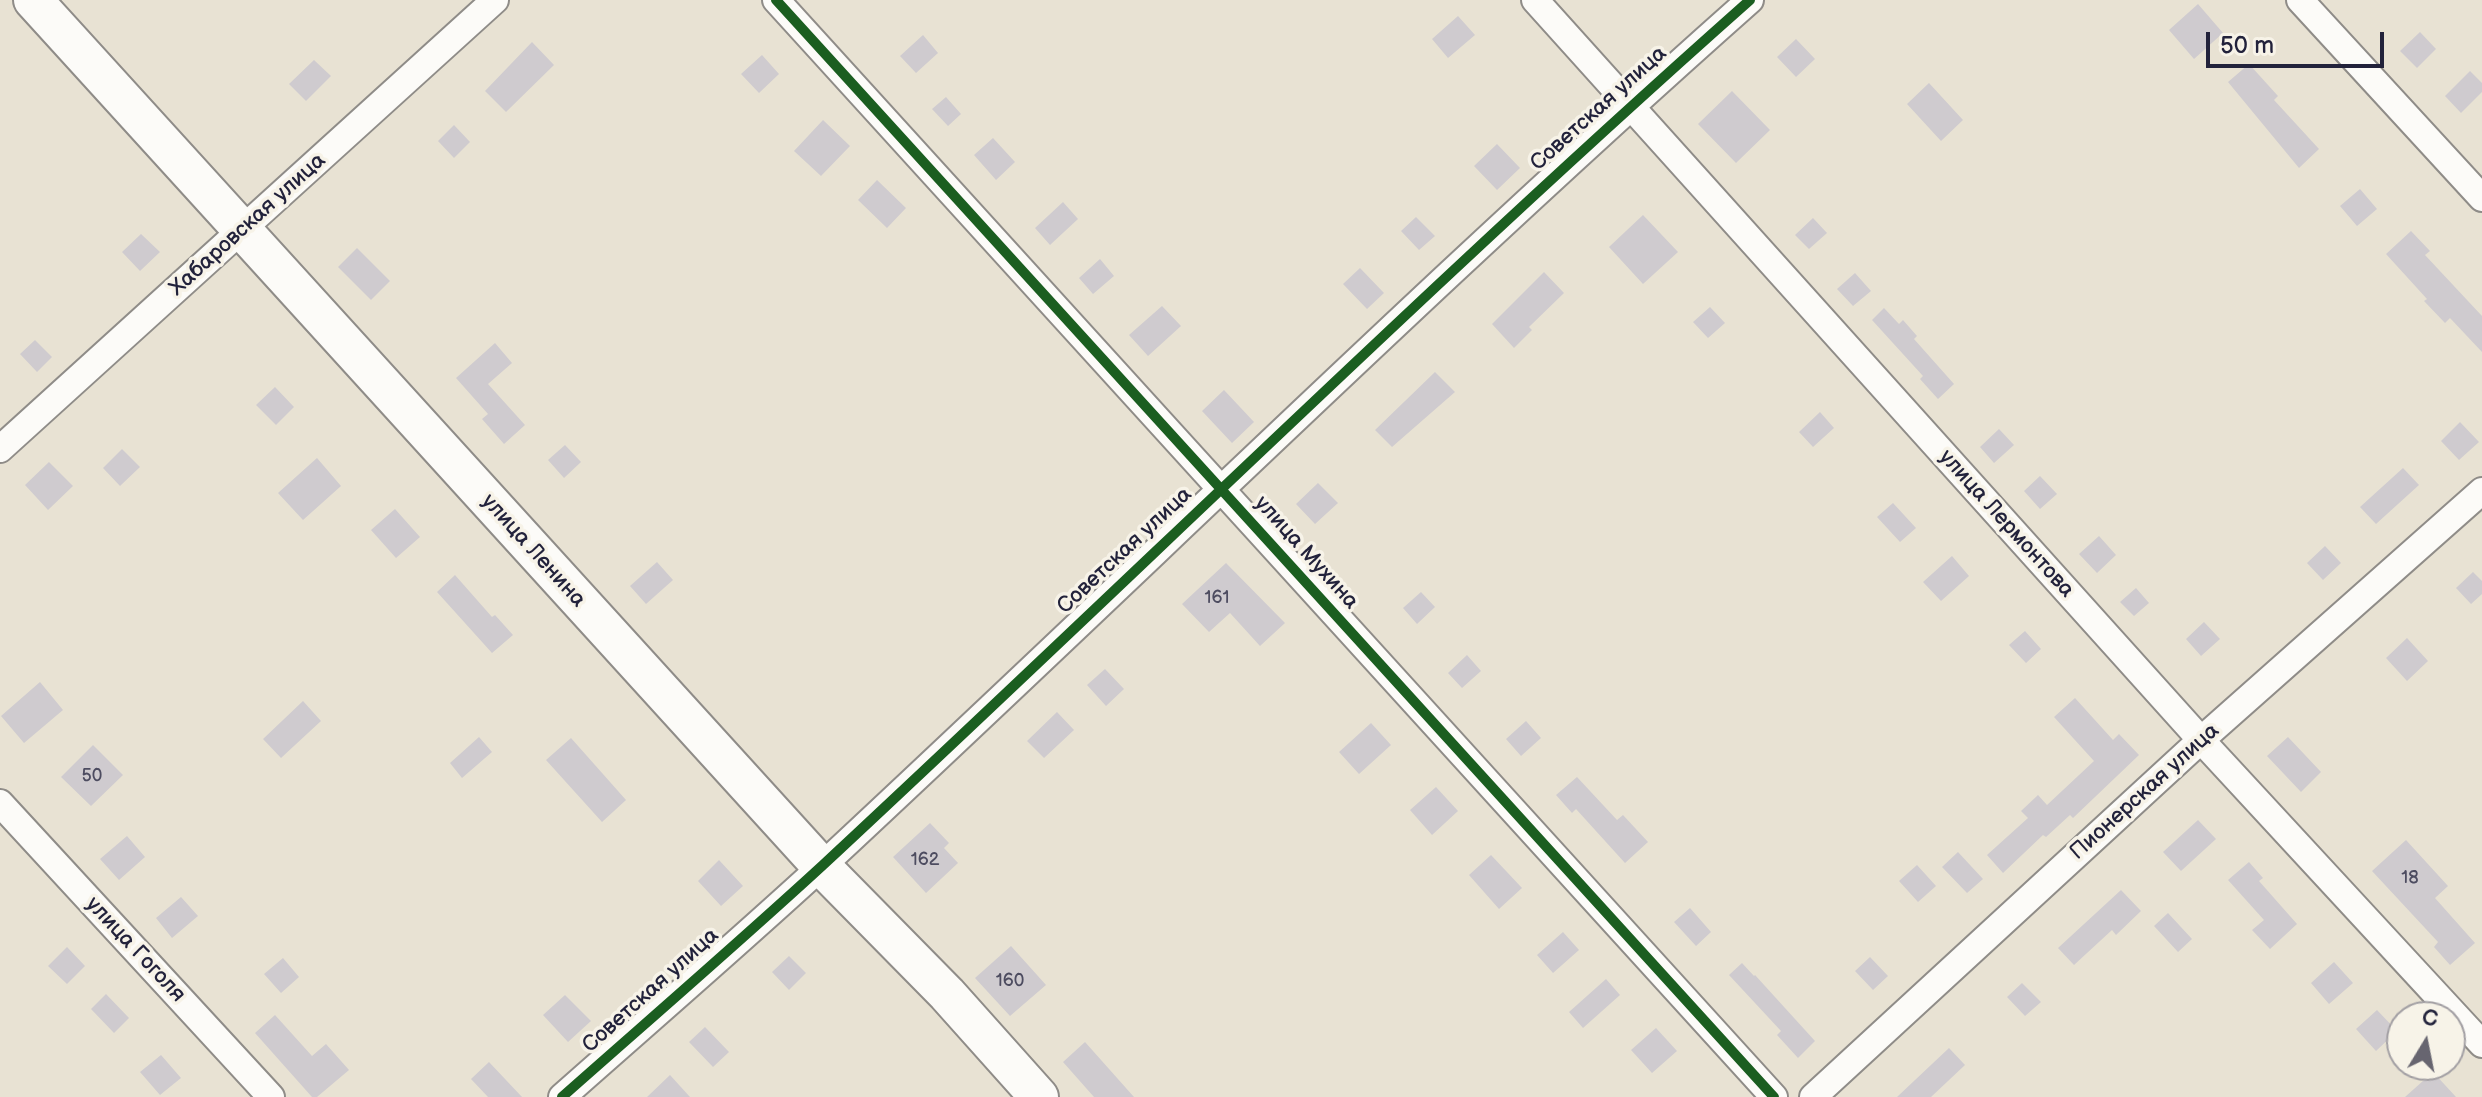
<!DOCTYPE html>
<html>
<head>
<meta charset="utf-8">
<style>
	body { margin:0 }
	#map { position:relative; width:2482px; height:1097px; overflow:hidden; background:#e8e2d3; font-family:"Balsamiq Sans",sans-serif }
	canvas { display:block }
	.north { position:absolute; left:2386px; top:1001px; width:80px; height:80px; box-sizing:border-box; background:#f7f3e8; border:2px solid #a29fa3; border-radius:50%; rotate:10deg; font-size:22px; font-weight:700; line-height:32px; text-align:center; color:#22223b }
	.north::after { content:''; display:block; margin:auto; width:28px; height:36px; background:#676570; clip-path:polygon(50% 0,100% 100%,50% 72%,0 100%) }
	.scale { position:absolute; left:2206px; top:32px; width:178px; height:36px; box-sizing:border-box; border:4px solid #22223b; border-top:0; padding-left:10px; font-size:24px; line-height:28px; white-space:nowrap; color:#22223b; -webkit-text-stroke:6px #f7f3e8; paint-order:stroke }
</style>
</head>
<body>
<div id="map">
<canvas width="2482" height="1097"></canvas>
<div class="north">С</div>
<div class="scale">50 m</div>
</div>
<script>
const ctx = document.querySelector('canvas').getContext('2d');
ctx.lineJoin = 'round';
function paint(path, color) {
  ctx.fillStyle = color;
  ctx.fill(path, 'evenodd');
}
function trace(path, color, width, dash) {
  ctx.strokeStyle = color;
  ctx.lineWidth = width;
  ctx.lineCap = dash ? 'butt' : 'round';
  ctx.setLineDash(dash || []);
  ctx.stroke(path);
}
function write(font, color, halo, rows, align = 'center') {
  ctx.font = font + ' "Balsamiq Sans",sans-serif';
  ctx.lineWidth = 7;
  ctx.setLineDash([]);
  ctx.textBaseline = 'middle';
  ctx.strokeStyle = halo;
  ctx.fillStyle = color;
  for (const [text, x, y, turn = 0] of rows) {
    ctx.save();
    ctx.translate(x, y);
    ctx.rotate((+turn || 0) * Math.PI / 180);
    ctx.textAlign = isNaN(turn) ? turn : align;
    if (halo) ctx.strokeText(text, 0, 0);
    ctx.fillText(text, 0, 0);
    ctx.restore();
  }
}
paint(new Path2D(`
	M 2198,4 L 2223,33 L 2194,59 L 2169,30 Z
	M 1458,16 L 1475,35 L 1448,58 L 1432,39 Z
	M 2420,32 L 2436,49 L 2417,68 L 2400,51 Z
	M 923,35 L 938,53 L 916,73 L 900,56 Z
	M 1796,39 L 1815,59 L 1796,77 L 1777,57 Z
	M 532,42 L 554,65 L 506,112 L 485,91 Z
	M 762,55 L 779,74 L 759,93 L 741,74 Z
	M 314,60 L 331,76 L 306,101 L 289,84 Z
	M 2249,64 L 2278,96 L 2274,100 L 2319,149 L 2299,168 L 2228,82 Z
	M 2470,71 L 2482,83 L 2482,92 L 2461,113 L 2445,96 Z
	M 1929,83 L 1963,120 L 1941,141 L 1907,104 Z
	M 1732,91 L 1770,130 L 1736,163 L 1698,124 Z
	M 946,97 L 961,114 L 948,126 L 932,109 Z
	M 823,120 L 850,146 L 821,176 L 794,151 Z
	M 454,125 L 470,142 L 454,158 L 438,141 Z
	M 993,138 L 1015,162 L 996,180 L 974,155 Z
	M 1497,144 L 1520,168 L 1497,190 L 1474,166 Z
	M 877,180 L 906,208 L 887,228 L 858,200 Z
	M 2360,189 L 2377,209 L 2357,226 L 2340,206 Z
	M 1063,202 L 1078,219 L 1050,245 L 1035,228 Z
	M 1643,215 L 1678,252 L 1643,284 L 1609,247 Z
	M 1416,217 L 1435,236 L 1419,250 L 1401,231 Z
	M 1813,218 L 1827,233 L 1809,249 L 1795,235 Z
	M 2411,231 L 2430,251 L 2425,255 L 2482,316 L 2482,352 L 2450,318 L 2445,323 L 2424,301 L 2427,299 L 2386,254 Z
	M 141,234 L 160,252 L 140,271 L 122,252 Z
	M 357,248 L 390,281 L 371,300 L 338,267 Z
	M 1100,259 L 1114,276 L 1093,294 L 1079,278 Z
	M 1360,268 L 1384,293 L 1367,309 L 1343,284 Z
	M 1544,272 L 1564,293 L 1529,327 L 1532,330 L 1514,348 L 1492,324 Z
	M 1855,273 L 1871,291 L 1853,306 L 1837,289 Z
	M 1162,306 L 1181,326 L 1148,356 L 1129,335 Z
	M 1710,307 L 1725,323 L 1708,338 L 1693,322 Z
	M 1884,308 L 1899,324 L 1903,320 L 1917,336 L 1914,339 L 1954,384 L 1938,399 L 1920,379 L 1923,376 L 1872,320 Z
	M 35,340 L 52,357 L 37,372 L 20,354 Z
	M 495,343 L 512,363 L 488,384 L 525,425 L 504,444 L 482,419 L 488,414 L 456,378 Z
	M 1435,372 L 1455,392 L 1392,447 L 1375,430 Z
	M 275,387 L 294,407 L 276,425 L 256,405 Z
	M 1224,390 L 1254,422 L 1232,443 L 1202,411 Z
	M 1820,412 L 1834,428 L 1813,447 L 1799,432 Z
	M 2460,422 L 2479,442 L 2459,460 L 2441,441 Z
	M 1999,429 L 2014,445 L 1994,463 L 1980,447 Z
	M 565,445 L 581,462 L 564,478 L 548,460 Z
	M 122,449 L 140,467 L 120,486 L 103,468 Z
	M 317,458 L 341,486 L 303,520 L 278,493 Z
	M 49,462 L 73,486 L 48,510 L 25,485 Z
	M 2403,468 L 2419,485 L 2376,524 L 2360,507 Z
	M 2040,476 L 2057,494 L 2040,509 L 2024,491 Z
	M 1318,483 L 1338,503 L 1315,524 L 1296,504 Z
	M 1893,503 L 1916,528 L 1900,542 L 1877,517 Z
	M 395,509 L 420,537 L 396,558 L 371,530 Z
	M 2099,536 L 2116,555 L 2097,573 L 2079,554 Z
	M 2325,546 L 2341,563 L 2323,580 L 2307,563 Z
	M 1952,556 L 1969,576 L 1941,601 L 1923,582 Z
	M 657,562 L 673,580 L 646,604 L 630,586 Z
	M 1226,563 L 1285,623 L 1260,646 L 1230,613 L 1209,632 L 1182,604 Z
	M 2473,572 L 2482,581 L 2482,594 L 2471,604 L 2456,588 Z
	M 455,575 L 492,617 L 495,615 L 513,635 L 492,653 L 437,592 Z
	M 2136,588 L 2149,603 L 2134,616 L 2120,602 Z
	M 1421,592 L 1435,607 L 1417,624 L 1403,608 Z
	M 2204,622 L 2220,639 L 2201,656 L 2186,639 Z
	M 2025,631 L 2041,649 L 2026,663 L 2009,645 Z
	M 2407,638 L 2428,661 L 2407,681 L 2386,658 Z
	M 1467,655 L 1481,671 L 1462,688 L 1448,673 Z
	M 1105,669 L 1124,689 L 1106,706 L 1087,685 Z
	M 40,682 L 63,710 L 24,743 L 1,716 Z
	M 2075,698 L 2113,740 L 2119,734 L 2139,755 L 2073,818 L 2070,815 L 2046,837 L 2043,835 L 2003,873 L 1987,855 L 2028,818 L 2021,811 L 2038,795 L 2047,805 L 2094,761 L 2054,717 Z
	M 303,701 L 321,721 L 281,758 L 263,739 Z
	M 1057,712 L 1074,730 L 1044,758 L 1027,741 Z
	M 1526,721 L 1541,738 L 1521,756 L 1506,739 Z
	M 1371,723 L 1391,745 L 1359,774 L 1339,752 Z
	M 479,737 L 492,752 L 462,778 L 450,763 Z
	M 2288,737 L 2321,772 L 2301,792 L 2267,756 Z
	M 571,738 L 626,800 L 602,822 L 546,760 Z
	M 93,745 L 123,775 L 91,806 L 61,777 Z
	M 1577,777 L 1617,820 L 1623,815 L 1648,842 L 1625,863 L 1576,809 L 1572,813 L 1556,795 Z
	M 1436,787 L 1458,811 L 1432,835 L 1410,810 Z
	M 2198,820 L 2216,839 L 2181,871 L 2163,852 Z
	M 930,823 L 949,843 L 944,848 L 958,863 L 926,893 L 893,857 Z
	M 127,836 L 145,857 L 119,880 L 100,859 Z
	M 2406,840 L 2448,886 L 2435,898 L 2475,943 L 2450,965 L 2434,947 L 2438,942 L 2372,871 Z
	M 1958,852 L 1983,879 L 1967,893 L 1942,867 Z
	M 1491,855 L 1522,888 L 1499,909 L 1469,875 Z
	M 719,860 L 743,886 L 721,906 L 698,881 Z
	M 2249,862 L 2263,878 L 2259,881 L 2297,924 L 2270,949 L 2252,930 L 2264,920 L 2228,880 Z
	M 1917,865 L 1936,886 L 1918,902 L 1899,881 Z
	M 2121,890 L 2141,911 L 2116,935 L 2112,930 L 2074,965 L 2058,948 Z
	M 181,897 L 198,916 L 172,938 L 156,918 Z
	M 1690,908 L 1711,932 L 1696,946 L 1674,922 Z
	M 2168,913 L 2192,939 L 2178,952 L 2154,926 Z
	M 1563,932 L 1579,950 L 1553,973 L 1537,955 Z
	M 1011,946 L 1046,985 L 1010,1016 L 975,978 Z
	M 67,947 L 85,966 L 67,984 L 48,966 Z
	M 789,956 L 806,973 L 789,990 L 772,972 Z
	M 1870,957 L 1888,976 L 1873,990 L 1855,971 Z
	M 283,958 L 299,977 L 281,993 L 264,974 Z
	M 2334,962 L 2353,983 L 2329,1004 L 2311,983 Z
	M 1742,963 L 1754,976 L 1755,975 L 1815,1041 L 1798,1058 L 1777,1035 L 1781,1031 L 1729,975 Z
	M 1606,979 L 1620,995 L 1583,1028 L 1569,1012 Z
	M 2022,983 L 2041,1002 L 2025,1016 L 2007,997 Z
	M 106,994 L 129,1018 L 114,1033 L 91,1009 Z
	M 565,995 L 591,1021 L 568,1042 L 543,1015 Z
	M 2377,1010 L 2397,1031 L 2376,1051 L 2356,1029 Z
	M 275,1015 L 312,1056 L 326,1044 L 349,1070 L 317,1097 L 312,1097 L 255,1033 Z
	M 705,1027 L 729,1052 L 713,1067 L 689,1042 Z
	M 1656,1028 L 1677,1051 L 1652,1073 L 1631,1050 Z
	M 1085,1042 L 1134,1097 L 1094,1097 L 1063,1062 Z
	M 1949,1048 L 1965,1065 L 1931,1097 L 1897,1097 Z
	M 161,1055 L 181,1078 L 160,1095 L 140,1072 Z
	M 489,1062 L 522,1097 L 488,1097 L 471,1079 Z
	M 2433,1072 L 2456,1097 L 2405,1097 Z
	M 670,1075 L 690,1097 L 647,1097 Z`), '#cfcbcf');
const minor = new Path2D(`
	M 776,0 L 1774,1097
	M 1535,0 L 2201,740 L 2482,1044
	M 2300,0 L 2482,198
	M 0,449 L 495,0
	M 0,803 L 271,1097
	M 562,1097 C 649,1020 737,944 823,865 C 1133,577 1434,280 1750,0
	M 1813,1097 L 2201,740 L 2482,491`);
const secondary = new Path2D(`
	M 33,0 L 821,866 L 947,994 L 1039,1097`);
trace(minor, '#8f8c88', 30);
trace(secondary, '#8f8c88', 42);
trace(minor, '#fcfbf8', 26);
trace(secondary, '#fcfbf8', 38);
trace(new Path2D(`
	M 776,0 L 1774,1097
	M 562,1097 C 649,1020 737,944 823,865 C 1133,577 1434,280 1750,0`), '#1b5e20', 10);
write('18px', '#4d4c60', null, [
	["161",1217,598],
	["50",92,776],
	["162",925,860],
	["18",2410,878],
	["160",1010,981]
]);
write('22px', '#22223b', '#f7f3e8', [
	["Советская улица",1599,109,-42],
	["Хабаровская улица",248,225,-42],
	["улица Лермонтова",2006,524,48],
	["улица Ленина",533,551,48],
	["Советская улица",1125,551,-43],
	["улица Мухина",1306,553,48],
	["Пионерская улица",2145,792,-42],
	["улица Гоголя",135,950,47],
	["Советская улица",651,991,-42]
]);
</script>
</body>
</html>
